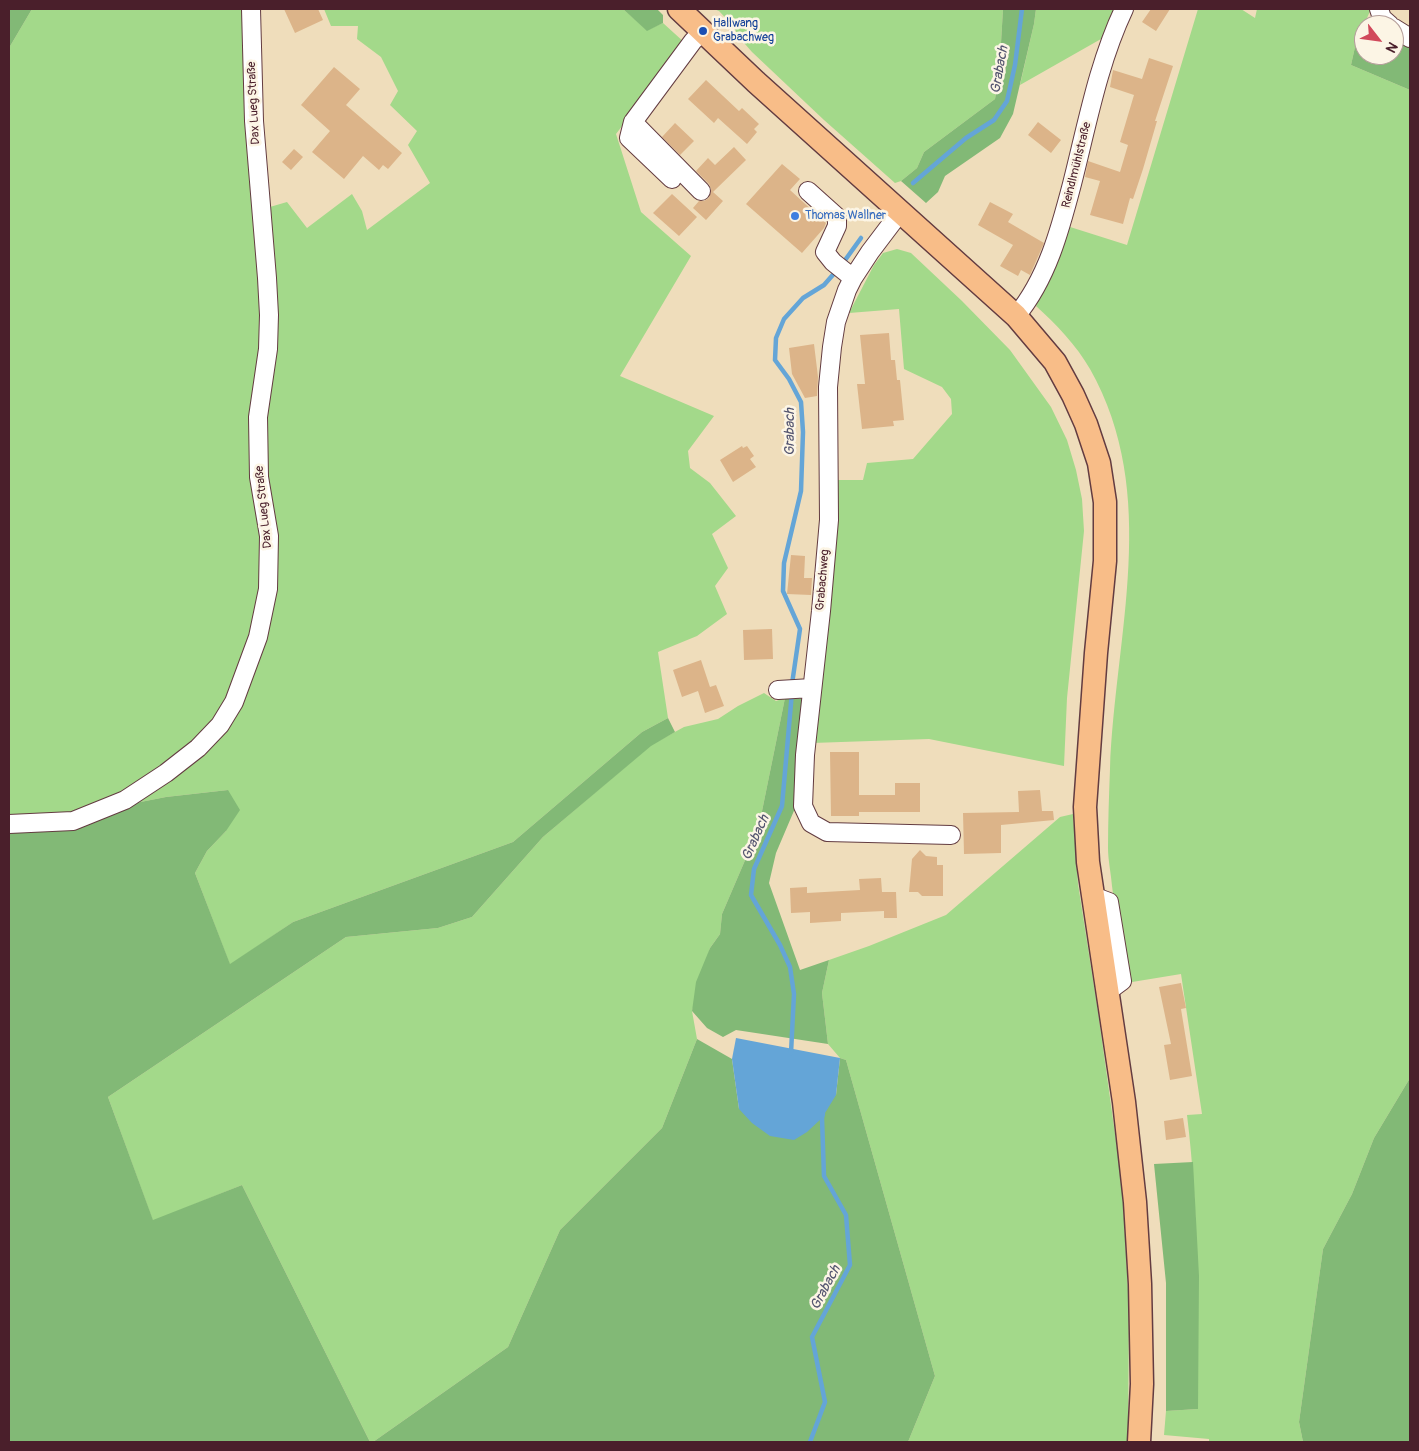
<!DOCTYPE html>
<html>
<head>
<meta charset="utf-8">
<style>
	body { margin:0 }
	#map { position:relative; width:1419px; height:1451px; overflow:hidden; background:#efddbb; font-family:Pangolin,sans-serif }
	canvas { display:block }
	.frame { position:absolute; inset:0; border:10px solid #4a1f2b; pointer-events:none }
	.north { position:absolute; left:1354px; top:15px; width:50px; height:50px; box-sizing:border-box; background:#fcf5e5; border:1px solid #b59f9b; border-radius:50%; rotate:120deg; font-size:14px; font-weight:700; line-height:20px; text-align:center; color:#4a1f2b }
	.north::after { content:''; display:block; margin:auto; width:18px; height:22px; background:#d1495b; clip-path:polygon(50% 0,100% 100%,50% 72%,0 100%) }
</style>
</head>
<body>
<div id="map">
<canvas width="1419" height="1451"></canvas>
<div class="frame"></div>
<div class="north">N</div>
</div>
<script>
const ctx = document.querySelector('canvas').getContext('2d');
ctx.lineJoin = 'round';
function paint(path, color) {
  ctx.fillStyle = color;
  ctx.fill(path, 'evenodd');
}
function trace(path, color, width, dash) {
  ctx.strokeStyle = color;
  ctx.lineWidth = width;
  ctx.lineCap = dash ? 'butt' : 'round';
  ctx.setLineDash(dash || []);
  ctx.stroke(path);
}
function write(font, color, halo, rows, align = 'center') {
  ctx.font = font + ' Pangolin,sans-serif';
  ctx.lineWidth = 5;
  ctx.setLineDash([]);
  ctx.textBaseline = 'middle';
  ctx.strokeStyle = halo;
  ctx.fillStyle = color;
  for (const [text, x, y, turn = 0] of rows) {
    ctx.save();
    ctx.translate(x, y);
    ctx.rotate((+turn || 0) * Math.PI / 180);
    ctx.textAlign = isNaN(turn) ? turn : align;
    if (halo) ctx.strokeText(text, 0, 0);
    ctx.fillText(text, 0, 0);
    ctx.restore();
  }
}
paint(new Path2D(`
	M 32,9 L 245,9 L 256,211 L 287,202 L 307,228 L 352,194 L 362,211 L 367,230 L 430,183 L 408,145 L 417,131 L 390,105 L 398,91 L 381,57 L 357,39 L 358,26 L 331,26 L 324,9 L 623,9 L 647,30 L 663,23 L 685,43 L 616,134 L 641,212 L 691,256 L 620,376 L 714,416 L 688,451 L 690,468 L 710,483 L 736,516 L 712,534 L 728,568 L 715,586 L 727,614 L 697,636 L 658,652 L 668,718 L 642,732 L 513,842 L 293,922 L 230,965 L 195,873 L 207,851 L 226,831 L 228,790 L 166,797 L 59,818 L 9,820 L 9,48 Z
	M 714,9 L 1003,9 L 999,77 L 995,99 L 924,152 L 917,168 L 901,181 L 895,183 L 824,120 L 752,52 L 738,36 L 734,27 L 719,11 Z
	M 1036,9 L 1119,9 L 1108,35 L 1020,85 L 1034,24 Z
	M 1198,9 L 1241,9 L 1255,18 L 1257,9 L 1371,9 L 1367,18 L 1368,25 L 1364,25 L 1364,39 L 1355,47 L 1351,65 L 1410,90 L 1410,1078 L 1374,1138 L 1352,1194 L 1323,1249 L 1299,1422 L 1303,1442 L 1209,1442 L 1209,1439 L 1164,1435 L 1166,1411 L 1198,1409 C 1198,1310 1199,1213 1187,1115 L 1202,1114 L 1181,974 L 1126,983 C 1121,950 1116,918 1112,886 C 1111,873 1108,860 1108,848 C 1108,822 1109,795 1110,769 C 1115,634 1161,495 1090,369 C 1077,346 1055,323 1036,306 L 1067,226 L 1127,245 Z
	M 897,249 L 911,253 L 962,301 L 1010,350 L 1051,407 L 1067,440 L 1076,470 L 1082,499 L 1084,531 L 1067,698 L 1064,766 L 929,739 L 812,743 L 835,480 L 863,480 L 867,463 L 913,459 L 952,414 L 951,399 L 942,387 L 904,369 L 899,309 L 849,313 L 874,265 L 883,253 Z
	M 764,693 L 776,701 L 785,698 L 760,821 L 752,844 L 722,914 L 720,934 L 710,948 L 692,1011 L 697,1039 L 662,1128 L 560,1230 L 508,1347 L 373,1442 L 370,1442 L 242,1185 L 153,1221 L 108,1097 L 346,937 L 438,928 L 472,917 L 543,837 L 651,745 L 684,727 L 718,719 L 738,706 Z
	M 1073,814 L 1078,884 L 1098,1012 L 1122,1184 L 1129,1307 L 1128,1442 L 908,1442 L 935,1376 L 846,1060 L 840,1058 L 828,1044 L 822,993 L 829,960 L 869,946 L 946,915 L 1060,817 Z`), '#a3d98a');
paint(new Path2D(`
	M 9,9 L 32,9 L 9,48 Z
	M 623,9 L 657,9 L 663,15 L 663,23 L 647,31 Z
	M 1003,9 L 1036,9 L 1034,24 L 1013,114 L 1000,138 L 945,176 L 938,192 L 926,203 L 901,181 L 917,168 L 924,152 L 995,99 L 999,77 Z
	M 1394,36 L 1410,42 L 1410,90 L 1351,65 L 1355,47 L 1364,39 L 1364,55 L 1394,55 Z
	M 785,698 L 817,699 L 796,806 L 776,853 L 769,883 L 800,970 L 829,960 L 822,993 L 828,1044 L 736,1030 L 723,1037 L 707,1028 L 692,1011 L 696,982 L 710,948 L 720,934 L 722,914 L 752,844 L 760,821 Z
	M 668,718 L 675,732 L 651,746 L 543,837 L 472,917 L 438,928 L 346,937 L 108,1097 L 153,1220 L 242,1185 L 370,1442 L 9,1442 L 9,820 L 59,818 L 166,797 L 228,790 L 240,810 L 226,831 L 207,851 L 195,873 L 230,964 L 293,922 L 513,842 L 642,732 Z
	M 697,1039 L 732,1059 L 739,1109 L 836,1095 L 840,1058 L 846,1060 L 935,1376 L 908,1442 L 373,1442 L 508,1347 L 560,1230 L 662,1128 Z
	M 1410,1078 L 1410,1442 L 1303,1442 L 1299,1422 L 1323,1249 L 1352,1194 L 1374,1138 Z
	M 1193,1162 L 1199,1276 L 1198,1409 L 1166,1411 L 1166,1283 L 1154,1164 Z`), '#82b976');
paint(new Path2D(`
	M 736,1038 L 840,1058 L 836,1095 L 822,1118 L 807,1132 L 794,1140 L 770,1136 L 752,1123 L 739,1109 L 732,1059 Z`), '#64a5d7');
trace(new Path2D(`
	M 913,183 L 966,138 L 994,120 L 1007,101 L 1015,65 L 1022,9
	M 843,263 L 861,238
	M 792,684 L 800,629 L 783,591 L 784,563 L 801,491 L 803,432 L 801,402 L 789,379 L 775,360 L 776,338 L 784,319 L 803,298 L 824,285 L 838,269
	M 791,1053 L 794,994 L 790,967 L 780,945 L 751,895 L 754,869 L 782,806 L 792,692
	M 810,1442 L 825,1402 L 812,1337 L 850,1265 L 846,1215 L 824,1176 L 822,1118 L 823,1114`), '#64a5d7', 4.5);
paint(new Path2D(`
	M 284,9 L 318,9 L 323,20 L 295,33 Z
	M 1151,9 L 1170,9 L 1156,31 L 1142,22 Z
	M 1149,58 L 1173,66 L 1155,121 L 1157,121 L 1143,169 L 1133,199 L 1130,198 L 1123,224 L 1090,215 L 1100,181 L 1085,177 L 1088,161 L 1120,172 L 1128,145 L 1120,142 L 1134,95 L 1110,87 L 1113,70 L 1142,79 Z
	M 334,67 L 360,89 L 346,105 L 402,153 L 388,169 L 383,165 L 379,170 L 363,156 L 344,179 L 312,152 L 330,131 L 301,105 Z
	M 706,80 L 739,111 L 742,108 L 759,124 L 754,129 L 757,132 L 747,144 L 718,118 L 714,123 L 688,99 Z
	M 1038,122 L 1061,140 L 1051,153 L 1028,135 Z
	M 675,123 L 694,141 L 680,155 L 662,137 Z
	M 734,147 L 746,160 L 713,192 L 723,201 L 706,220 L 693,208 L 699,201 L 704,201 L 709,198 L 711,189 L 709,184 L 696,171 L 708,158 L 715,165 Z
	M 294,149 L 303,157 L 291,170 L 282,162 Z
	M 782,164 L 800,179 L 790,190 L 826,223 L 824,228 L 802,253 L 746,204 Z
	M 672,194 L 697,217 L 679,236 L 653,213 Z
	M 990,202 L 1013,214 L 1008,222 L 1044,243 L 1030,275 L 1021,270 L 1018,276 L 1000,266 L 1013,245 L 978,225 Z
	M 889,333 L 891,360 L 895,360 L 897,380 L 900,380 L 904,420 L 893,421 L 894,426 L 862,429 L 857,384 L 865,384 L 860,335 Z
	M 814,344 L 818,377 L 817,396 L 805,398 L 792,374 L 789,348 Z
	M 742,446 L 743,448 L 747,446 L 754,456 L 750,459 L 756,467 L 733,482 L 720,460 Z
	M 791,555 L 805,556 L 804,578 L 812,578 L 811,595 L 787,594 Z
	M 772,629 L 773,659 L 744,660 L 743,630 Z
	M 701,660 L 710,687 L 716,685 L 724,706 L 705,713 L 698,691 L 682,697 L 673,670 Z
	M 830,752 L 859,752 L 859,795 L 895,795 L 895,783 L 920,783 L 920,812 L 859,812 L 859,816 L 831,816 Z
	M 1040,790 L 1042,811 L 1053,811 L 1054,820 L 1001,825 L 1001,853 L 964,854 L 963,813 L 1019,812 L 1018,791 Z
	M 920,850 L 926,856 L 937,857 L 937,865 L 943,865 L 943,896 L 922,896 L 918,892 L 909,892 L 912,859 Z
	M 881,878 L 882,892 L 896,892 L 897,918 L 884,918 L 884,911 L 841,913 L 841,921 L 810,923 L 810,912 L 791,913 L 790,888 L 807,887 L 807,893 L 860,890 L 859,879 Z
	M 1181,983 L 1186,1008 L 1181,1009 L 1192,1076 L 1170,1080 L 1164,1045 L 1171,1044 L 1159,987 Z
	M 1183,1118 L 1186,1137 L 1166,1140 L 1164,1121 Z`), '#dcb489');
const minor = new Path2D(`
	M 1379,9 L 1382,18 L 1390,25
	M 1394,28 L 1410,38
	M 633,122 L 629,138 L 672,179
	M 701,191 L 633,122 L 693,41 L 703,31
	M 808,191 L 837,217 L 837,226 L 825,252 L 833,262 L 853,278
	M 901,211 L 870,252 L 853,278 L 847,290 L 836,322 L 832,347 L 828,387 L 829,520 L 821,611 L 805,755 L 803,806 L 811,823 L 827,832 L 951,835
	M 1016,316 C 1047,279 1060,230 1072,184 C 1087,125 1098,64 1124,9
	M 778,690 L 812,688
	M 9,824 L 73,821 L 125,800 L 166,773 L 198,748 L 220,725 L 234,702 L 258,637 L 268,589 L 269,536 L 259,477 L 258,417 L 268,349 L 269,315 L 267,278 L 254,121 L 251,9
	M 1093,896 L 1109,902 L 1122,981 L 1107,992`);
const major = new Path2D(`
	M 679,9 L 756,82 L 1016,316 L 1055,362 L 1073,395 L 1086,424 L 1099,463 L 1105,502 L 1105,561 L 1096,653 L 1085,807 L 1088,862 L 1124,1102 L 1135,1202 L 1140,1284 L 1142,1384 L 1139,1442`);
trace(minor, '#633c41', 20);
trace(major, '#633c41', 25);
trace(minor, '#fff', 18);
trace(major, '#f8bd88', 22);
for (const [x, y, r, color] of [
	[703,31,5,"#1a4fb4"],
	[795,216,5,"#3f7fe0"]
]) {
  const dot = new Path2D();
  dot.arc(x, y, r, 0, 2 * Math.PI);
  ctx.fillStyle = color;
  ctx.fill(dot);
  trace(dot, '#fcf5e5', 2);
}
write('12px', '#164399', '#fcf5e5', [
	["Hallwang",713,24],
	["Grabachweg",713,38]
], 'left');
write('12px', '#4a1f2b', '#fcf5e5', [
	["Dax Lueg Straße",254,103,-93],
	["Reindlmühlstraße",1077,165,-76],
	["Dax Lueg Straße",264,507,-96],
	["Grabachweg",823,580,-85]
]);
write('12px', '#366cbe', '#fcf5e5', [
	["Thomas Wallner",805,216]
], 'left');
write('italic 14px', '#545570', '#fcf5e5', [
	["Grabach",1000,70,-80],
	["Grabach",790,432,-90],
	["Grabach",756,838,-66],
	["Grabach",826,1288,-62]
]);
</script>
</body>
</html>
